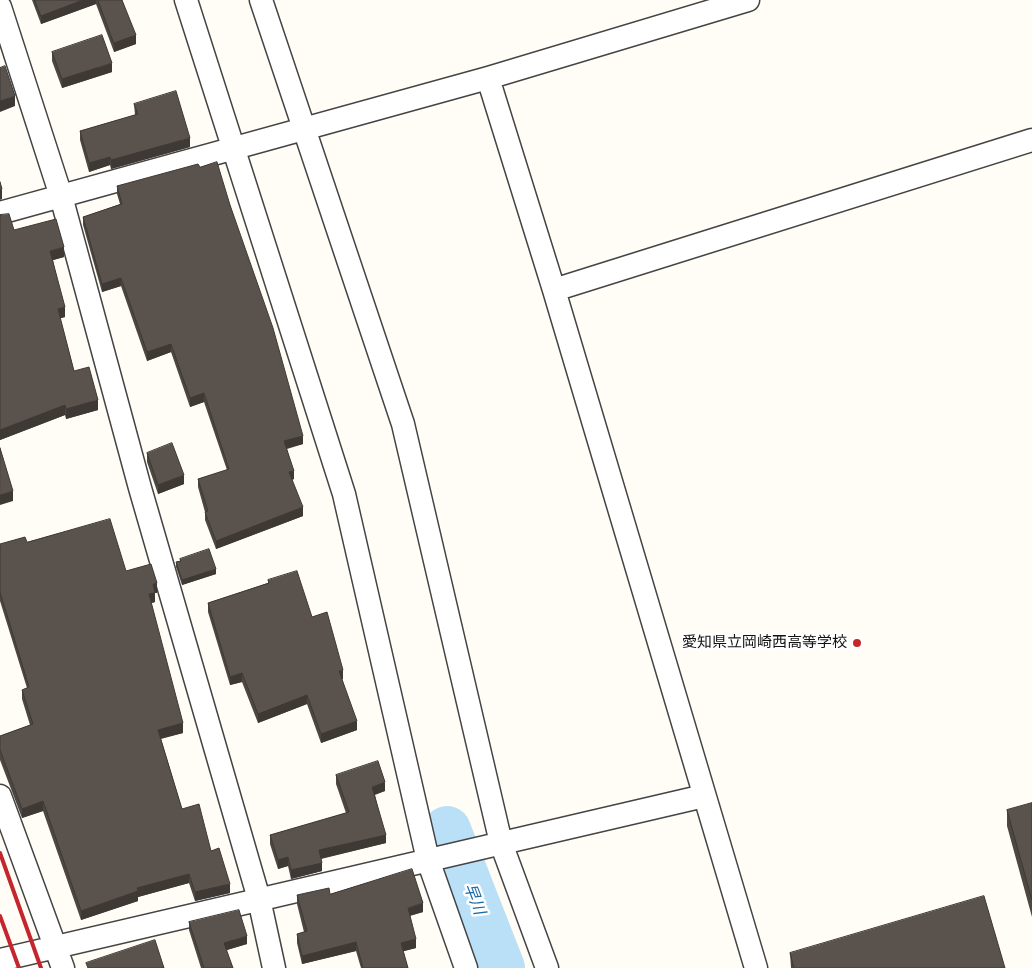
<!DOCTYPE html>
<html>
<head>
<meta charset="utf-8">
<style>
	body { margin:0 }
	canvas { display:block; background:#fffdf5 }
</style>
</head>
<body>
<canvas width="1032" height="968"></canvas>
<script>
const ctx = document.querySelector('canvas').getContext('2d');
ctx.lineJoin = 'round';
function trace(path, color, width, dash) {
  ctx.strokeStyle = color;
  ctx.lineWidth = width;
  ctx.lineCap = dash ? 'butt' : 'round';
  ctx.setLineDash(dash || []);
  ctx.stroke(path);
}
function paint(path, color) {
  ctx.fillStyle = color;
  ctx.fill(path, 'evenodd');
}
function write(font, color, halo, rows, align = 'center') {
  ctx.font = font + ' "Zilla Slab","Noto Sans JP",serif';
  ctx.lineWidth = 5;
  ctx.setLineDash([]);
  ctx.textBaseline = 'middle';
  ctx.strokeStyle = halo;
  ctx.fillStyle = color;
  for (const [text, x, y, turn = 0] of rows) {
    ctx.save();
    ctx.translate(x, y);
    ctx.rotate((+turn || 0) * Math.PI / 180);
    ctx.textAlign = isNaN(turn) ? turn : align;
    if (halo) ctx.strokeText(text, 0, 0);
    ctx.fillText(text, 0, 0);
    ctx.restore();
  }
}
trace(new Path2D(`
	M 447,830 L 501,968`), '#b9e0f7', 48);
const street = new Path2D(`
	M 186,0 L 344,494 L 428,860 L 466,968
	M 261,0 L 403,424 L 501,843 L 547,968
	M 0,7 L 61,196 L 140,488 L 259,899 L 274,968
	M 488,78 L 554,290 L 756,968
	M 0,213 L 488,78 L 748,0
	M 554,290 L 1032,140
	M 0,796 L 63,968
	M 0,960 L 704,796`);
trace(street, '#444', 25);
trace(street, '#fff', 22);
trace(new Path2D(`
	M 0,853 L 41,968
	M 0,916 L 19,968`), '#c4262e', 4);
paint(new Path2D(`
	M 32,0 L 122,0 L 136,44 L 114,52 L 96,4 L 41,24 Z
	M 52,52 L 112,72 L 62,88 L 52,61 Z
	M 134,104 L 190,147 L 111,169 L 110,165 L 89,172 L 80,140 L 80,131 L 135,115 Z
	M 200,167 L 230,205 L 303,444 L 287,449 L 294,479 L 292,480 L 303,516 L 216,549 L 205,520 L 205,512 L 198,487 L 198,479 L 227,470 L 204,402 L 190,407 L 171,352 L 147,361 L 121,286 L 102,292 L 83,225 L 83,217 L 120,204 L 117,194 L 117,186 Z
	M 0,215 L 14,230 L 64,257 L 53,260 L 65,317 L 60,318 L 74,371 L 98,410 L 66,419 L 65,415 L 0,440 Z
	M 147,453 L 184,484 L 158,494 L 147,462 Z
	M 27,542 L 126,571 L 157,593 L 155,593 L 155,602 L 151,603 L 183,733 L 161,739 L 182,809 L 211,851 L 230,893 L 195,901 L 189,883 L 138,897 L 138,901 L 81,920 L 43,811 L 22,818 L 0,760 L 0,736 L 30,725 L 22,699 L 22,690 L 27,688 L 0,601 L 0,544 Z
	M 180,559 L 216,574 L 182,585 L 176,567 L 176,562 L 180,561 Z
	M 268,580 L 312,617 L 343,679 L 342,679 L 357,730 L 321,743 L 307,704 L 258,723 L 242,682 L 230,685 L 208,612 L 208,603 L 268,583 Z
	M 336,775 L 385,791 L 375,795 L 386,843 L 321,859 L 322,871 L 291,879 L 288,866 L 278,869 L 270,844 L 270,835 L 346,813 L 336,784 Z
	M 1032,803 L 1032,917 L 1007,826 L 1007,810 Z
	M 330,894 L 423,912 L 410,916 L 416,948 L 403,951 L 408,968 L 361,968 L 356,951 L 302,964 L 297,943 L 297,934 L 304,932 L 297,904 L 297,895 Z
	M 189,922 L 247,944 L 226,950 L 233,968 L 201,968 L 189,930 Z
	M 790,953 L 1005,968 L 791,968 Z`), '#4d4742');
paint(new Path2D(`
	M 83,0 L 96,0 L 96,4 L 41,24 L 41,16 Z
	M 136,35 L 136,44 L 114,52 L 114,43 Z
	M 112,63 L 112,72 L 62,88 L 62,79 Z
	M 15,96 L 15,106 L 0,112 L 0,101 Z
	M 190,138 L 190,147 L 111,169 L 111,160 Z
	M 110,157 L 110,165 L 89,172 L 89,163 Z
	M 2,189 L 2,199 L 0,200 L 0,190 Z
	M 64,247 L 64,257 L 50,261 L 50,251 Z
	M 121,278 L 121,286 L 102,292 L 102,284 Z
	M 65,307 L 65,317 L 58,319 L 58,309 Z
	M 171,344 L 171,352 L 147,361 L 147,352 Z
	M 204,393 L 204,402 L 190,407 L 190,398 Z
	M 98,400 L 98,410 L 66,419 L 66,409 Z
	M 65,405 L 65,415 L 0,440 L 0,430 Z
	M 303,436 L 303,444 L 284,449 L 284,441 Z
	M 294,471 L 294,479 L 289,480 L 289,472 Z
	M 184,475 L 184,484 L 158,494 L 158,485 Z
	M 13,491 L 13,501 L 0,505 L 0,495 Z
	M 303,507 L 303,516 L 216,549 L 216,541 Z
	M 216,569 L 216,574 L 182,585 L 182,580 Z
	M 157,583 L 157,593 L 155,593 L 155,602 L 149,604 L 149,594 L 153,584 Z
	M 343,670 L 343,679 L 339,680 L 339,671 Z
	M 242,673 L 242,682 L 230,685 L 230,677 Z
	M 307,695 L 307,704 L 258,723 L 258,714 Z
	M 357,721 L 357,730 L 321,743 L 321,734 Z
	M 183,723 L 183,733 L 158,739 L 158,730 Z
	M 385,782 L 385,791 L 372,795 L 372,787 Z
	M 43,801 L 43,811 L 22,818 L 22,809 Z
	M 386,835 L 386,843 L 319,859 L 319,850 Z
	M 288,857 L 288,866 L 278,869 L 278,860 Z
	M 322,863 L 322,871 L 291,879 L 291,870 Z
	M 189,874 L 189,883 L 138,897 L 138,901 L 81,920 L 81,911 L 137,888 Z
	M 230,884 L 230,893 L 195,901 L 195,892 Z
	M 423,903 L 423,912 L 408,916 L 408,908 Z
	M 247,936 L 247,944 L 224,951 L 224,943 Z
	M 416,939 L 416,948 L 401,952 L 401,943 Z
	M 356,942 L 356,951 L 302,964 L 302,956 Z`), '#3f3936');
const building = new Path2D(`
	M 35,0 L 83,0 L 41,16 Z
	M 98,0 L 122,0 L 136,35 L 114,43 Z
	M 102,35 L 112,63 L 62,79 L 52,52 Z
	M 5,66 L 15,96 L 0,101 L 0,68 Z
	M 176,91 L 190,138 L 111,160 L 110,157 L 89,163 L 80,131 L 138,114 L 134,104 Z
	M 217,162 L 230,205 L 273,328 L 303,436 L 284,441 L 294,471 L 289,472 L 303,507 L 216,541 L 205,512 L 208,511 L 198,479 L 229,469 L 204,393 L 190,398 L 171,344 L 147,352 L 121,278 L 102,284 L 83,217 L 122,204 L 117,186 L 198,164 L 200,167 Z
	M 0,182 L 2,189 L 0,190 Z
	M 9,214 L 14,230 L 56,219 L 64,247 L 50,251 L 65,307 L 58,309 L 74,371 L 89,367 L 98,400 L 66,409 L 65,405 L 0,430 L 0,215 Z
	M 172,443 L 184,475 L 158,485 L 147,453 Z
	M 0,448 L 13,491 L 0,495 Z
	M 110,519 L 126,571 L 151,564 L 157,583 L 153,584 L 155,593 L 149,594 L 183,723 L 158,730 L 182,809 L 199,804 L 211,851 L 219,848 L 230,884 L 195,892 L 189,874 L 137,888 L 138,891 L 81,911 L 43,801 L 22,809 L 0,750 L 0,736 L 33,724 L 22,690 L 29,687 L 0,592 L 0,544 L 25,537 L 27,542 Z
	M 209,549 L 216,569 L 182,580 L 176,562 L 181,561 L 180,559 Z
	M 297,571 L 312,617 L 327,612 L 343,670 L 339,671 L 357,721 L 321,734 L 307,695 L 258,714 L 242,673 L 230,677 L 208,603 L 269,583 L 268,580 Z
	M 378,761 L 385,782 L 372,787 L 386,835 L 319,850 L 322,863 L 291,870 L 288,857 L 278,860 L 270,835 L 349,812 L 336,775 Z
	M 1032,803 L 1032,900 L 1007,810 Z
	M 412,869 L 423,903 L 408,908 L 416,939 L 401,943 L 408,968 L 363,968 L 356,942 L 302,956 L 297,934 L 307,931 L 297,895 L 329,888 L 330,894 Z
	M 984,896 L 1005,968 L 794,968 L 790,953 Z
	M 239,910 L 247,936 L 224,943 L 233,968 L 204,968 L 189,922 Z
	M 155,940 L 164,968 L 88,968 L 86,963 Z`);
paint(building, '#5a524d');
trace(building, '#3f3936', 1);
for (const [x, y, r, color] of [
	[857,643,5,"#c4262e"]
]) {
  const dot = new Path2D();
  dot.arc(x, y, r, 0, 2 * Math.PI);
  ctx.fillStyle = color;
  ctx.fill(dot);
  trace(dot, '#fff', 2);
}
write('15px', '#111', '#fff', [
	["愛知県立岡崎西高等学校",847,643]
], 'right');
write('italic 16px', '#1768a6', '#fff', [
	["早川",474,899,69]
]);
</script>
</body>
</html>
